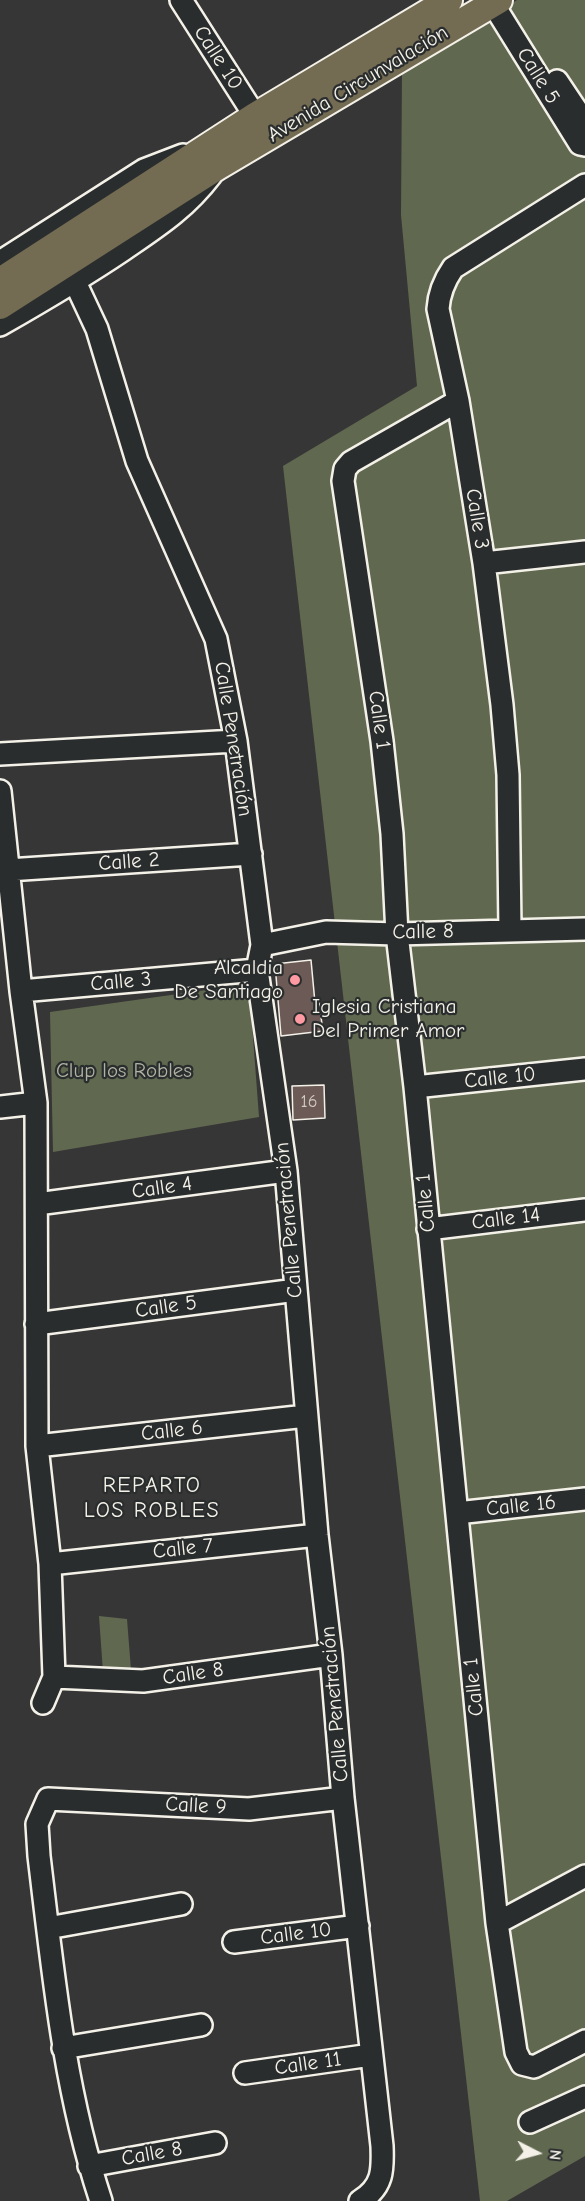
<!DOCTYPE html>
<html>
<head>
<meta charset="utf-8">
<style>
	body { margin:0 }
	#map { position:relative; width:585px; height:2201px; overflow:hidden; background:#373636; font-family:"Comic Neue",sans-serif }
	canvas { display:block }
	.north { position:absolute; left:507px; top:2123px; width:60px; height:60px; -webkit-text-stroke:4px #2a2d2e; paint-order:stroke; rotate:96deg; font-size:16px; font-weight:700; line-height:24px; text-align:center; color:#f4f1e8 }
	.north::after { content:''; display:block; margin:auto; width:21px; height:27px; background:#f4f1e8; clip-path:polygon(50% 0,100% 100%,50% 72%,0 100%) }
</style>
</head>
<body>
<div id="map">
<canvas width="585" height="2201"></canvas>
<div class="north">N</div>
</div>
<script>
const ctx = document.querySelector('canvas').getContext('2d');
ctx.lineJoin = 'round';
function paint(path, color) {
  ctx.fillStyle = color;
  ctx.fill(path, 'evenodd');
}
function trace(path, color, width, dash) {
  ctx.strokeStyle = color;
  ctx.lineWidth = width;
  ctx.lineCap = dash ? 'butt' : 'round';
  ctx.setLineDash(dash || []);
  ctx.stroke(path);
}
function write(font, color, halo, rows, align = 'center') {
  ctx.font = font + ' "Comic Neue",sans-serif';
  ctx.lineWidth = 4.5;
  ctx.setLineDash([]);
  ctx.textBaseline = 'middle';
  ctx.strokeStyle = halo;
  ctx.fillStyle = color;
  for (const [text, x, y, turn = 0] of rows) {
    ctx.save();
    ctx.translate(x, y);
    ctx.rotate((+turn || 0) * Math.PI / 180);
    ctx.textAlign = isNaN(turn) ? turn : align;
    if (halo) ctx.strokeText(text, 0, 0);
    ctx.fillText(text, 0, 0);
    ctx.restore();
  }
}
paint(new Path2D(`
	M 517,0 L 585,0 L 585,2156 L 507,2201 L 480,2201 L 283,466 L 417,386 L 401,215 L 402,72 Z
	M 249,984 L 259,1117 L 53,1152 L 50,1012 Z
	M 99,1616 L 127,1619 L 131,1670 L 103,1672 Z`), '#606950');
const building = new Path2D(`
	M 311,960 L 315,1003 L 319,1003 L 323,1031 L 281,1036 L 275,964 Z
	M 324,1085 L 325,1118 L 293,1120 L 292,1086 Z`);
paint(building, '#6c5a56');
trace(building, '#f4f1e8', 1.5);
const minor = new Path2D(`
	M 181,0 L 255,116
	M 493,4 L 580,144 L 585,145
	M 557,81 L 585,123
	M 0,262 L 144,170 L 183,155
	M 75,282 L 97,329 L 137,461 L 216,639 L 236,741 L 262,945 L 257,970 L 286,1171 L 317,1535 L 331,1655 L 343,1798 L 382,2146 C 383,2170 383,2187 360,2201
	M 0,325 C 42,301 83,277 123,250 C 158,226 185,209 211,175
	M 458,401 L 351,462 L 345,469 L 343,481 L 382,741 L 392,834 L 397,934 L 415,1087 L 497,1923 L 516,2052 L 522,2064 L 534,2067 L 585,2041
	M 484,563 L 585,552
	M 0,754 L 236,741
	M 0,791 L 21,991 L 36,1103 L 37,1446 L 50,1564 L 54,1677 L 43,1703
	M 8,870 L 251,854
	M 510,930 L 508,775 L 502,705 L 484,563 L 458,401 L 438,309 C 439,293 444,281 453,268 L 585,185
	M 262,945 L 326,932 L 397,934 L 585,929
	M 21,991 L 257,970
	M 415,1087 L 585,1069
	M 0,1107 L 36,1103
	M 37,1204 L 286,1171
	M 428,1229 L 585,1210
	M 36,1324 L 296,1290
	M 37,1446 L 306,1416
	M 457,1513 L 585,1499
	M 50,1564 L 317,1535
	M 54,1677 L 143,1681 L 331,1655
	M 497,1923 L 585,1876
	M 48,1928 L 181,1904
	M 234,1942 L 358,1926
	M 63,2048 L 201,2025
	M 245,2073 L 371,2055
	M 530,2122 L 585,2097
	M 89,2166 L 215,2143
	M 101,2201 C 64,2090 53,1972 39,1856 L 37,1824 L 48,1799 L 249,1809 L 343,1798`);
const major = new Path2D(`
	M 0,281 L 255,116 L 449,0
	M 0,306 L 217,167 L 499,0`);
trace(minor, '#f4f1e8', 26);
trace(major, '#f4f1e8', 30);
trace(minor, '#2a2d2e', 21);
trace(major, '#736b52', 26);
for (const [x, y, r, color] of [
	[295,980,6,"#ff9aa2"],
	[300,1019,6,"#ff9aa2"]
]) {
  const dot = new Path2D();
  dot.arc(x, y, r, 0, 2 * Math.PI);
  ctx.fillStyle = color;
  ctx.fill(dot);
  trace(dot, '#2a2d2e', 2);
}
write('18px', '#d2cbc4', null, [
	["16",309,1102]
]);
write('21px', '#f4f1e8', '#2a2d2e', [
	["Calle 10",218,58,57],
	["Calle 5",538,76,58],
	["Avenida Circunvalación",358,84,-31],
	["Calle 3",477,519,81],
	["Calle 1",379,720,82],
	["Calle Penetración",233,739,81],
	["Calle 2",129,862,-4],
	["Calle 8",423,932,-1],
	["Calle 3",121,982,-5],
	["Calle 10",500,1078,-6],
	["Calle 4",162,1188,-8],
	["Calle 1",426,1203,-95],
	["Calle 14",506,1219,-7],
	["Calle Penetración",289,1220,-95],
	["Calle 5",166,1307,-8],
	["Calle 6",172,1431,-6],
	["Calle 16",521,1506,-6],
	["Calle 7",183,1549,-6],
	["Calle 8",193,1674,-8],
	["Calle 1",474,1687,-96],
	["Calle Penetración",335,1704,-95],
	["Calle 9",196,1806,3],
	["Calle 10",296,1934,-7],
	["Calle 11",308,2064,-8],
	["Calle 8",152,2154,-10]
]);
write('21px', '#f4f1e8', '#2a2d2e', [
	["Alcaldia",283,968],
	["De Santiago",283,992],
	["Iglesia Cristiana",312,1007,"left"],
	["Del Primer Amor",312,1031,"left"]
], 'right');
write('21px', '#b1b4a4', '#2a2d2e', [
	["Clup los Robles",124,1071]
]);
ctx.letterSpacing = '1.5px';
write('22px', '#f4f1e8', '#2a2d2e', [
	["REPARTO",152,1486],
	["LOS ROBLES",152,1511]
]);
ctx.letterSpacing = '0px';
</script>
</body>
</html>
